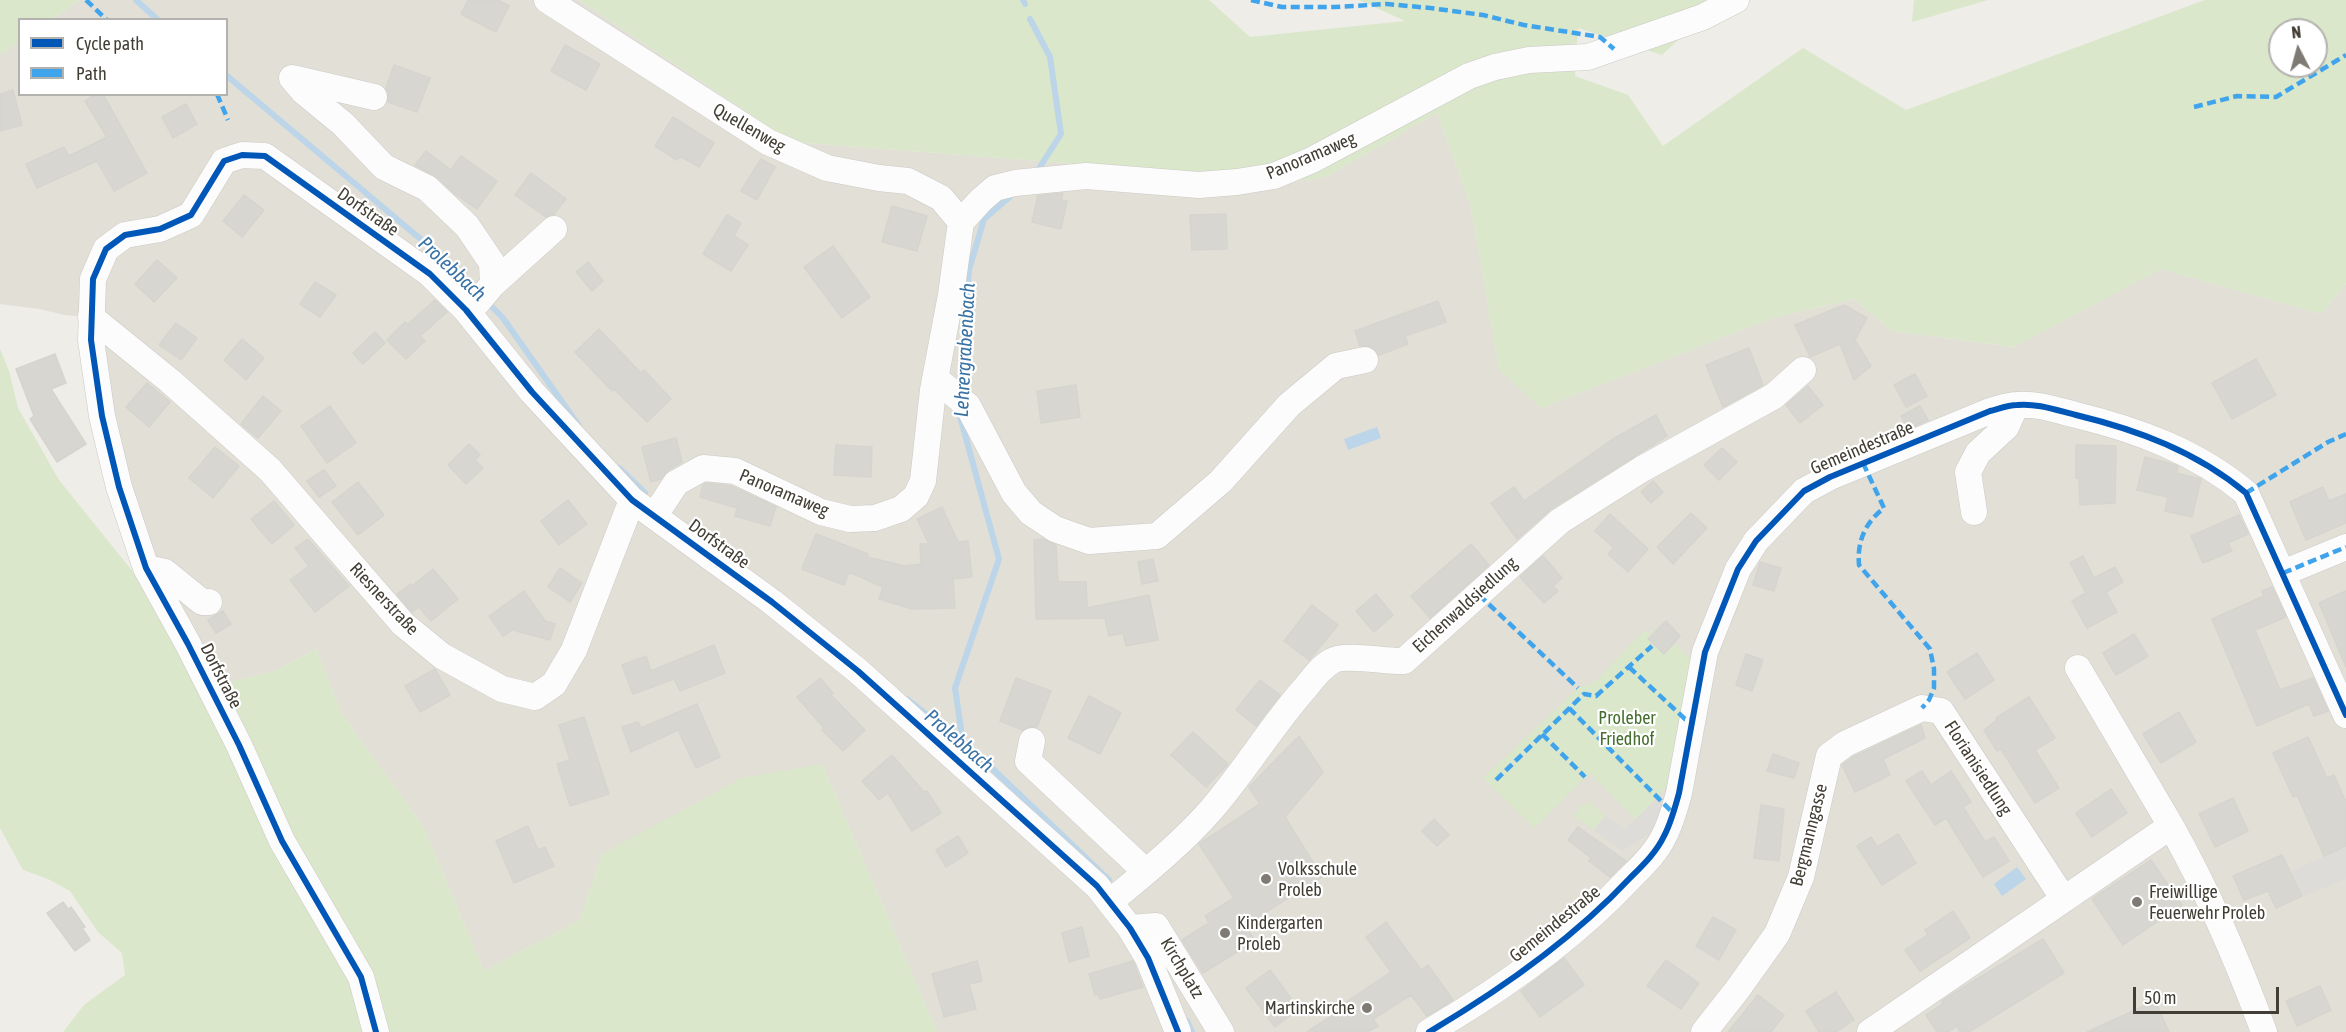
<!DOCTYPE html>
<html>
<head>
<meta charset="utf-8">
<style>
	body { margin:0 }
	#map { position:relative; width:2346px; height:1032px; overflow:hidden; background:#eeede8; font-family:"Asap Condensed",sans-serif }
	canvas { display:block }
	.legend { position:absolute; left:18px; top:18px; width:210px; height:78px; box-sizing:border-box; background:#fff; border:2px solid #b4b2ae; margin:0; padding:8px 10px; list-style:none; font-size:18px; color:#433e35 }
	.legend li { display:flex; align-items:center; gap:12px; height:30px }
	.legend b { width:30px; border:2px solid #b4b2ae }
	.north { position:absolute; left:2268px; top:18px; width:60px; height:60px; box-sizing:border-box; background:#fff; border:2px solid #b4b2ae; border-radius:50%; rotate:354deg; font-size:16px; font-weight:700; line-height:24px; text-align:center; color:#433e35 }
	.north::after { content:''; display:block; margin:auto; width:21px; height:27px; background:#7f7b74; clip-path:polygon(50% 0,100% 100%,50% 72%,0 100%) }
	.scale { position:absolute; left:2133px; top:987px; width:146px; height:27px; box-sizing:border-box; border:3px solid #433e35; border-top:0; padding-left:8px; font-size:18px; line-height:21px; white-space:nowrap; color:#433e35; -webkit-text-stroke:4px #fff; paint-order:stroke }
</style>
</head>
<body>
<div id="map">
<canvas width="2346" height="1032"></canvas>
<ul class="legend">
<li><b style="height:8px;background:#0057b8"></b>Cycle path</li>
<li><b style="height:8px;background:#3fa4eb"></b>Path</li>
</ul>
<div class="north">N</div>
<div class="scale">50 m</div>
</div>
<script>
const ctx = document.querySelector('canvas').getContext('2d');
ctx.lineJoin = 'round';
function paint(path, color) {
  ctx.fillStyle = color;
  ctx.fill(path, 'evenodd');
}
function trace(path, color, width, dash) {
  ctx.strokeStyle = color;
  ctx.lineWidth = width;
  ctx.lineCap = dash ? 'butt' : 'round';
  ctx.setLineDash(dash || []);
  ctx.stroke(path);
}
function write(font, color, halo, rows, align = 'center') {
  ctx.font = font + ' "Asap Condensed",sans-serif';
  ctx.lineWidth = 4.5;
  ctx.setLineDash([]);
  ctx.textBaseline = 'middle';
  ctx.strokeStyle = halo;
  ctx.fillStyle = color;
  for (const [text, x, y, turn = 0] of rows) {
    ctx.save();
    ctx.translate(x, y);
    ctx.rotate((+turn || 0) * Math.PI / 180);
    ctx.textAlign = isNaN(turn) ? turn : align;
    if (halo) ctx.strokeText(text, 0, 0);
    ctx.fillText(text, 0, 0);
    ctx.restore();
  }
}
paint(new Path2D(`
	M 80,0 L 579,0 L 792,142 L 1067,163 L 1175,198 L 1326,177 L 1437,113 L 1471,207 L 1499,369 L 1541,408 L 1773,318 L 1854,299 L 1892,331 L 2013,347 L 2161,269 L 2321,314 L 2346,284 L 2346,1032 L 937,1032 L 822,764 L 602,854 L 580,920 L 484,971 L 423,826 L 342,714 L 316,649 L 277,670 L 210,687 L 146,568 L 91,317 L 65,315 L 39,309 L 0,304 L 0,55 L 19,42 L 20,94 L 226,94 L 226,20 L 52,19 Z`), '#e1dfd6');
paint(new Path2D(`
	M 0,0 L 80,0 L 52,19 L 20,20 L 19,42 L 0,55 Z
	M 579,0 L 1209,0 L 1250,37 L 1405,21 L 1359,0 L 1721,0 L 1662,55 L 1578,28 L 1575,76 L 1628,95 L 1663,146 L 1803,48 L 1906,110 L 2205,0 L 2346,0 L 2346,284 L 2321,314 L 2161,269 L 2014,347 L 1892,331 L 1854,299 L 1773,318 L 1541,408 L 1499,370 L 1471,207 L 1437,113 L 1326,177 L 1174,198 L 1067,163 L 792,142 ZM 2280,30 L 2316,30 L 2316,66 L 2280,66 Z
	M 1914,0 L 1988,0 L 1912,22 Z
	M 0,349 L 9,371 L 18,408 L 59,480 L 150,593 L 210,687 L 277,670 L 316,649 L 342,714 L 423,826 L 484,971 L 580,920 L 602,854 L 742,778 L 822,764 L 937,1032 L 63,1032 L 84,1005 L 125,975 L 122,953 L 98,932 L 70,891 L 48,879 L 23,870 L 0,828 Z
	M 1657,627 L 1696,664 L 1677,776 L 1636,820 L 1590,773 L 1534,828 L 1483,778 L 1578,688 L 1595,682 L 1644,630 L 1649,635 Z
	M 1591,803 L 1605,816 L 1594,830 L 1574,816 L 1583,804 Z`), '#dae7ca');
paint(new Path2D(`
	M 1658,797 L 1669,808 L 1648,835 L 1622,851 L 1594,830 L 1605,816 L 1625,830 Z
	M 2346,846 L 2346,879 L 2304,896 L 2292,871 Z`), '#dddcd8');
paint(new Path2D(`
	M 1377,427 L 1381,438 L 1348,450 L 1344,439 Z
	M 2017,867 L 2026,879 L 2002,896 L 1994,884 Z`), '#bcd5e9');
trace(new Path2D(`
	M 136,0 L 158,20
	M 1023,0 L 1025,4
	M 1030,19 L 1050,57 L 1061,134 L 1036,173
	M 226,75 L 449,263 L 478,292
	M 487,302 L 503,318 L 579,426
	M 960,390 L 969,270 L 984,219 L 1013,194
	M 958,409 L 999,559 L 955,688 L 963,743
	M 619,468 L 645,493
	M 907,699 L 975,752 L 1109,880
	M 1187,1021 L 1192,1032`), '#bcd5e9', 6);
const building = new Path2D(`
	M 468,0 L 498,0 L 509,6 L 496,32 L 461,14 Z
	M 565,45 L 600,64 L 586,90 L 551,71 Z
	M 394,65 L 430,78 L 417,112 L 388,102 L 388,93 L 386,88 Z
	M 13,90 L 22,125 L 0,131 L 0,94 Z
	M 95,94 L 103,94 L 147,173 L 114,191 L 97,161 L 37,188 L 26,164 L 64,147 L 69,156 L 107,137 L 85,101 Z
	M 186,104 L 197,124 L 173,138 L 162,117 Z
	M 673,117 L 714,143 L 699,167 L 680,156 L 677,160 L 655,146 Z
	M 426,151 L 451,170 L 461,156 L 497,181 L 477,209 L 455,194 L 437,177 L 415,165 Z
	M 761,159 L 775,167 L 757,200 L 741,191 Z
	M 531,173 L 566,199 L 554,214 L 546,217 L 515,195 Z
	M 1063,193 L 1061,200 L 1067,201 L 1061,229 L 1032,222 L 1038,196 Z
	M 244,195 L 264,210 L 242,237 L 223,221 Z
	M 892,206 L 927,216 L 917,251 L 882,242 Z
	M 1226,214 L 1227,249 L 1192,250 L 1190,215 Z
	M 727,215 L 741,223 L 734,236 L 748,245 L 731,271 L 703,254 Z
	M 833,246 L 870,297 L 842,318 L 804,267 Z
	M 157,260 L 177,278 L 154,302 L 135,284 Z
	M 588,262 L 603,281 L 592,291 L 576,272 Z
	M 315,282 L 336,295 L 320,317 L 300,304 Z
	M 435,300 L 447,312 L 420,336 L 425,341 L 406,359 L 387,340 L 405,322 L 408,324 Z
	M 1438,301 L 1446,322 L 1405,336 L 1408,344 L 1379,355 L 1370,346 L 1360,346 L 1355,331 Z
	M 1844,305 L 1867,318 L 1855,340 L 1871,366 L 1854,380 L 1840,344 L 1810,357 L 1795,325 Z
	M 176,323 L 197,338 L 181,360 L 159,345 Z
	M 599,329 L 641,373 L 644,370 L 671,399 L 647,422 L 614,389 L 612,391 L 575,352 Z
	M 375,332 L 385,343 L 363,364 L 353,353 Z
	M 242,339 L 264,358 L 246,380 L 224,360 Z
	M 1749,348 L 1763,385 L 1723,407 L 1706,365 Z
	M 55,354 L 66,383 L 51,389 L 86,444 L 57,462 L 30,419 L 34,416 L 16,369 Z
	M 2256,359 L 2276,395 L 2232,419 L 2212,383 Z
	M 1915,374 L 1927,396 L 1906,407 L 1894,385 Z
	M 147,383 L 170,402 L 149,427 L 126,407 Z
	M 1076,385 L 1080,417 L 1041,423 L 1037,391 Z
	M 1808,386 L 1823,405 L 1800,423 L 1786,405 Z
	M 263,396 L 281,411 L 258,438 L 241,424 Z
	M 330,406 L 356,443 L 327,463 L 301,426 Z
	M 1920,406 L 1928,420 L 1908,429 L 1901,416 Z
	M 1656,415 L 1667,436 L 1552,508 L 1517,539 L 1491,503 L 1514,487 L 1524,501 L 1613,439 Z
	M 676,438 L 682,462 L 668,470 L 661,479 L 651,482 L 642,447 Z
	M 469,444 L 480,455 L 475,460 L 483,468 L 466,484 L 448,465 Z
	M 836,445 L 872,447 L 871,477 L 834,475 Z
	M 2076,445 L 2116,446 L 2115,503 L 2080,505 L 2079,478 L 2076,478 Z
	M 215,447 L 239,466 L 213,498 L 189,478 Z
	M 1722,448 L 1737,462 L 1719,480 L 1704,465 Z
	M 2145,457 L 2172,464 L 2178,466 L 2176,473 L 2201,479 L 2192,517 L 2165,511 L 2168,497 L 2137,490 Z
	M 324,470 L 336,486 L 319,497 L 307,481 Z
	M 1653,481 L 1663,492 L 1651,503 L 1641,492 Z
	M 358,482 L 384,515 L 358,535 L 332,502 Z
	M 706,483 L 731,486 L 776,507 L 770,526 L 735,516 L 737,508 L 700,497 L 703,485 Z
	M 2323,487 L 2329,501 L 2346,494 L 2346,523 L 2306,540 L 2290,502 Z
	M 568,500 L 587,524 L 559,545 L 541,521 Z
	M 274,501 L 294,525 L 272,544 L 251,519 Z
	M 942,507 L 958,542 L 968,541 L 972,577 L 953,579 L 955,608 L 912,609 L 879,599 L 883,587 L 849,572 L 844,585 L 802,569 L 816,534 L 868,554 L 867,557 L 905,566 L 921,564 L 920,544 L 929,544 L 917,519 Z
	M 1691,513 L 1707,528 L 1673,564 L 1657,547 Z
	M 1610,514 L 1648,549 L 1628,572 L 1608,554 L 1614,548 L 1595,531 Z
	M 2239,515 L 2248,534 L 2228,543 L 2232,551 L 2203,563 L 2191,536 Z
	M 308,539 L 349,586 L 315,612 L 290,580 L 309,566 L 295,548 Z
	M 1043,539 L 1056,545 L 1058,582 L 1086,582 L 1087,608 L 1149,595 L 1158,640 L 1126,646 L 1123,633 L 1109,636 L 1105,618 L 1036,619 L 1034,540 Z
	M 1471,544 L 1489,565 L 1430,618 L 1411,596 Z
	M 1543,556 L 1562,578 L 1553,586 L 1558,591 L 1544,603 L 1520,577 Z
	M 2083,556 L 2094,578 L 2115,567 L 2123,582 L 2106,592 L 2117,612 L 2087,628 L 2072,601 L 2086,593 L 2070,563 Z
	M 1153,559 L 1158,581 L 1142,584 L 1138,562 Z
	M 1760,562 L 1781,568 L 1774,591 L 1753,585 Z
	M 560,568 L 582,583 L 570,602 L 548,587 Z
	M 433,569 L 458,599 L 431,621 L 419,607 L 412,612 L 397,594 L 411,584 L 412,586 Z
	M 2272,587 L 2286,617 L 2255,630 L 2280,690 L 2313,678 L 2328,711 L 2314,716 L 2309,704 L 2257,726 L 2212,619 L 2264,596 L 2262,591 Z
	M 524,591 L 545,621 L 555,624 L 550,640 L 516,631 L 514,629 L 503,636 L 489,616 Z
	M 2346,591 L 2346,667 L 2319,603 Z
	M 1376,594 L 1393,615 L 1374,632 L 1356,611 Z
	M 1312,605 L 1338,625 L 1309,660 L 1284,641 Z
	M 223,611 L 231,624 L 216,633 L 208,620 Z
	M 1666,621 L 1680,636 L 1664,654 L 1648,639 Z
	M 2134,634 L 2148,656 L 2116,675 L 2103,653 Z
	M 714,645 L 725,673 L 680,691 L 674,679 L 633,694 L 622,665 L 646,656 L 651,671 Z
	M 1977,653 L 1994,680 L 1965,699 L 1947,672 Z
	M 1746,654 L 1763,660 L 1752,691 L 1736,685 Z
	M 435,669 L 450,695 L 420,712 L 405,686 Z
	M 820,678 L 833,693 L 831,695 L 865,730 L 843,751 L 822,730 L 824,728 L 797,697 Z
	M 1016,678 L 1051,691 L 1037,727 L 1028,727 L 1023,730 L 1000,721 Z
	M 1260,680 L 1280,695 L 1256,726 L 1236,710 Z
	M 1089,696 L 1121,713 L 1100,754 L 1068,738 Z
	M 2029,697 L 2055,738 L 2035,750 L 2059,788 L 2035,803 L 2001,749 L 1997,751 L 1984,730 L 1997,720 L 1996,718 Z
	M 697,704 L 720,757 L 696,768 L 678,730 L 631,752 L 622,727 L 638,722 L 641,728 Z
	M 2179,712 L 2196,742 L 2161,763 L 2143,734 Z
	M 584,717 L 609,794 L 570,806 L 557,764 L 570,760 L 559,725 Z
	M 1921,725 L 1925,738 L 1883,759 L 1890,775 L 1855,792 L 1842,765 L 1853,757 Z
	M 1193,732 L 1228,764 L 1206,787 L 1171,755 Z
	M 1299,736 L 1323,772 L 1285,817 L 1322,877 L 1245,925 L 1255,941 L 1203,973 L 1182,940 L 1209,923 L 1205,916 L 1234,898 L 1199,844 L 1260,804 L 1249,787 Z
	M 2308,737 L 2327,778 L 2334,775 L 2346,802 L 2346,846 L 2324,856 L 2297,795 L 2293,797 L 2273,753 Z
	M 1773,754 L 1799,763 L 1794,778 L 1767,771 Z
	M 892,755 L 924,792 L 927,791 L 941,813 L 912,831 L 888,793 L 879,800 L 862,781 Z
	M 1922,771 L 1931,785 L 1951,771 L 1971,802 L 1963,807 L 1985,842 L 1994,837 L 2009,861 L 1983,877 L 1946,818 L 1935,825 L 1906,781 Z
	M 2111,789 L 2127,813 L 2092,837 L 2076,813 Z
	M 2233,798 L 2248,831 L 2215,847 L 2199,814 Z
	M 1761,805 L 1784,809 L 1779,861 L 1754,858 Z
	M 1434,819 L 1449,835 L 1437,846 L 1422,831 Z
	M 528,826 L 538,850 L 545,847 L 554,866 L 514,883 L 496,841 Z
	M 1578,827 L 1626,861 L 1610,877 L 1589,861 L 1591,858 L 1568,840 Z
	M 1898,834 L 1916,863 L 1882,885 L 1857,846 L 1871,837 L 1877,847 Z
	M 958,836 L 968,853 L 946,867 L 936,850 Z
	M 2282,855 L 2302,896 L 2276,908 L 2268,891 L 2244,900 L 2233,876 Z
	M 2151,860 L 2182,905 L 2123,945 L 2092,899 Z
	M 63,902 L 68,909 L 71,907 L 85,927 L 82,928 L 90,940 L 75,951 L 47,913 Z
	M 1953,911 L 1970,938 L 1920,971 L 1905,950 L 1928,935 L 1925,930 Z
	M 1713,917 L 1736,930 L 1719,960 L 1696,946 Z
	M 1386,922 L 1421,970 L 1428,965 L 1453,1000 L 1427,1016 L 1411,995 L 1373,1019 L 1378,1026 L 1367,1032 L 1307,1032 L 1345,1007 L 1343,1004 L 1391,972 L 1366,937 Z
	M 1082,927 L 1089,956 L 1069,962 L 1062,933 Z
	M 2043,939 L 2064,973 L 1969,1032 L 1960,1032 L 1957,1026 L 1948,1032 L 1937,1032 L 1926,1015 L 1943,1004 L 1942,1001 L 1946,998 Z
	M 1564,958 L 1584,985 L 1540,1017 L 1521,991 Z
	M 1666,960 L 1699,983 L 1681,1009 L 1647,986 Z
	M 977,961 L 982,981 L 969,984 L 976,1009 L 944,1017 L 932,974 Z
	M 1133,961 L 1143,987 L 1100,999 L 1098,994 L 1095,995 L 1089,974 Z
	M 1270,970 L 1299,1009 L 1275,1027 L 1246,988 Z
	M 2320,986 L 2331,1010 L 2297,1026 L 2286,1001 Z
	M 1836,992 L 1854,1020 L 1836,1032 L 1819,1032 L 1806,1011 Z
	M 1758,995 L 1784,1015 L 1771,1032 L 1728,1032 Z
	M 2155,1001 L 2169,1032 L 2087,1032 Z`);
paint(building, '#d7d6d1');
trace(building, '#d6d4ce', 1.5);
const minor = new Path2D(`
	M 547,0 L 768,142 L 827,168 L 879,178 L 908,181 L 941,198 L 961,222
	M 374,97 L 292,78 L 304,92 L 343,124 L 384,167 L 427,188 L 467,226 L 492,263 L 493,284
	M 466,310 L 477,303 L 493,284 L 554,229
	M 91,317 L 170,381 L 270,470 L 403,624 L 442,656 L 502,689 L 535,697 L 554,684 L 574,650 L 632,500
	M 935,378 L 968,406 L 1014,493 L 1031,513 L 1055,529 L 1089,541 L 1157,536 L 1221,481 L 1289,405 L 1336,366 L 1365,360
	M 1974,512 L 1968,472 L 1978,453 L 2006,427 L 2016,405
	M 655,515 L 676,483 L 703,468 L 735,471 L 821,512 L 850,519 L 875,518 L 901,509 L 916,496 L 923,481 L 933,390 L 951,295 L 961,222 L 981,200 L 995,188 L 1015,183 L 1086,176 L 1199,185 L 1237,182 L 1274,176 L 1312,160 L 1469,76 L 1495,67 L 1529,60 L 1588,57 L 1703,17 L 1736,0
	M 146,568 L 165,572 L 202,602 L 209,602
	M 2283,573 L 2346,547
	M 2078,668 L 2171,826
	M 1032,741 L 1028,761 L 1145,871
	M 1110,902 C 1145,873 1181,844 1211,810 C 1245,771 1272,725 1306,687 C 1313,678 1321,667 1332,661 C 1345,653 1386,662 1404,661 L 1560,521 L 1642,469 L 1774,396 L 1803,370
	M 1130,928 L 1156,926 L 1221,1032
	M 376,1032 L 361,977 L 282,841 L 239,745 L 188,644 L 146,568 L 119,487 L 102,416 L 91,340 L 93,279 L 106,249 L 125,235 L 160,229 L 191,215 L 224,161 L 242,155 L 265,156 L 430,274 L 466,310 L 532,392 L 632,500 L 772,602 L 858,671 L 1097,886 L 1130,928 L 1148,958 L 1178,1032
	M 1429,1032 C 1500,990 1572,940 1629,879 C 1642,866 1656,853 1664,836 C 1671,823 1675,808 1679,793 L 1705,652 L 1738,569 L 1756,541 L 1804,491 L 1830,477 L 1990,411 C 1998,409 2008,405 2017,405 C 2037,403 2056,410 2076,415 C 2138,430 2197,452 2246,493 L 2346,715
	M 1704,1032 L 1737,990 L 1777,934 L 1801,877 L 1829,756 L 1845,744 L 1922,708 L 1941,711 L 2063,898
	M 1870,1032 L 2171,826 C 2208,892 2238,961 2264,1032`);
trace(minor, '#cccac6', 27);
trace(minor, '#fcfcfc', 26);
trace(new Path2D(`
	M 86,0 L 107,20
	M 1251,0 L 1282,7 L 1334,7 L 1387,4 L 1430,8 L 1483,15 L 1524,25 L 1600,37 L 1614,49
	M 217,94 L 228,120
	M 2194,107 L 2237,96 L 2276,97 L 2346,55
	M 1863,463 L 1884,508 C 1865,523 1857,541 1859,565 L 1930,649 L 1934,669 L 1934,688 L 1929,700 L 1922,708
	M 2246,493 L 2328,442 L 2346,434
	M 2283,573 L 2346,547
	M 1479,595 L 1578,688
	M 1629,667 L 1685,719 L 1692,719
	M 1569,708 L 1674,814
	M 1542,734 L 1585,777
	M 1496,780 L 1584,694 L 1596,696 L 1652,646`), '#3fa4eb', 4.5, [9, 4.5]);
trace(new Path2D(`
	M 376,1032 L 361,977 L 282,841 L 239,745 L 188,644 L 146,568 L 119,487 L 102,416 L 91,340 L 93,279 L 106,249 L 125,235 L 160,229 L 191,215 L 224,161 L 242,155 L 265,156 L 430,274 L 466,310 L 532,392 L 632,500 L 772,602 L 858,671 L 1097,886 L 1130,928 L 1148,958 L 1178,1032
	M 1429,1032 C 1500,990 1572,940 1629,879 C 1642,866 1656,853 1664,836 C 1671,823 1675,808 1679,793 L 1705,652 L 1738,569 L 1756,541 L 1804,491 L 1830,477 L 1990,411 C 1998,409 2008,405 2017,405 C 2037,403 2056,410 2076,415 C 2138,430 2197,452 2246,493 L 2346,715`), '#0057b8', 6);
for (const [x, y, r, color] of [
	[1266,879,6,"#7f7b74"],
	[2137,902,6,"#7f7b74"],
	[1225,933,6,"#7f7b74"],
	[1367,1008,6,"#7f7b74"]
]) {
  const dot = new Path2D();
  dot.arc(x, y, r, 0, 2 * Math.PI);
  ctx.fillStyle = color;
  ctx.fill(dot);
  trace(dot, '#fff', 2);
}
write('18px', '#433e35', '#fff', [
	["Quellenweg",749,128,30],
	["Panoramaweg",1311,156,-23],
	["Dorfstraße",368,212,35],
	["Gemeindestraße",1862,448,-23],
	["Panoramaweg",784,493,23],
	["Dorfstraße",719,544,36],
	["Riesnerstraße",384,599,47],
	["Eichenwaldsiedlung",1465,605,-42],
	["Dorfstraße",221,676,63],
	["Florianisiedlung",1978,768,57],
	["Bergmanngasse",1809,835,-76],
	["Gemeindestraße",1555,924,-39],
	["Kirchplatz",1182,968,59]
]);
write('18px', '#446e2e', '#fff', [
	["Proleber",1627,718],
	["Friedhof",1627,739]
]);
write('18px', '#433e35', '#fff', [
	["Volksschule",1278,869],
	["Proleb",1278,890],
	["Freiwillige",2149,892],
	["Feuerwehr Proleb",2149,913],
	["Kindergarten",1237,923],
	["Proleb",1237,944],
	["Martinskirche",1355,1008,"right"]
], 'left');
write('italic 20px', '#3972a4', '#fff', [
	["Prolebbach",452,269,43],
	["Lehrergrabenbach",965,350,-87],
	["Prolebbach",959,741,41]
]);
</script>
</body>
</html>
